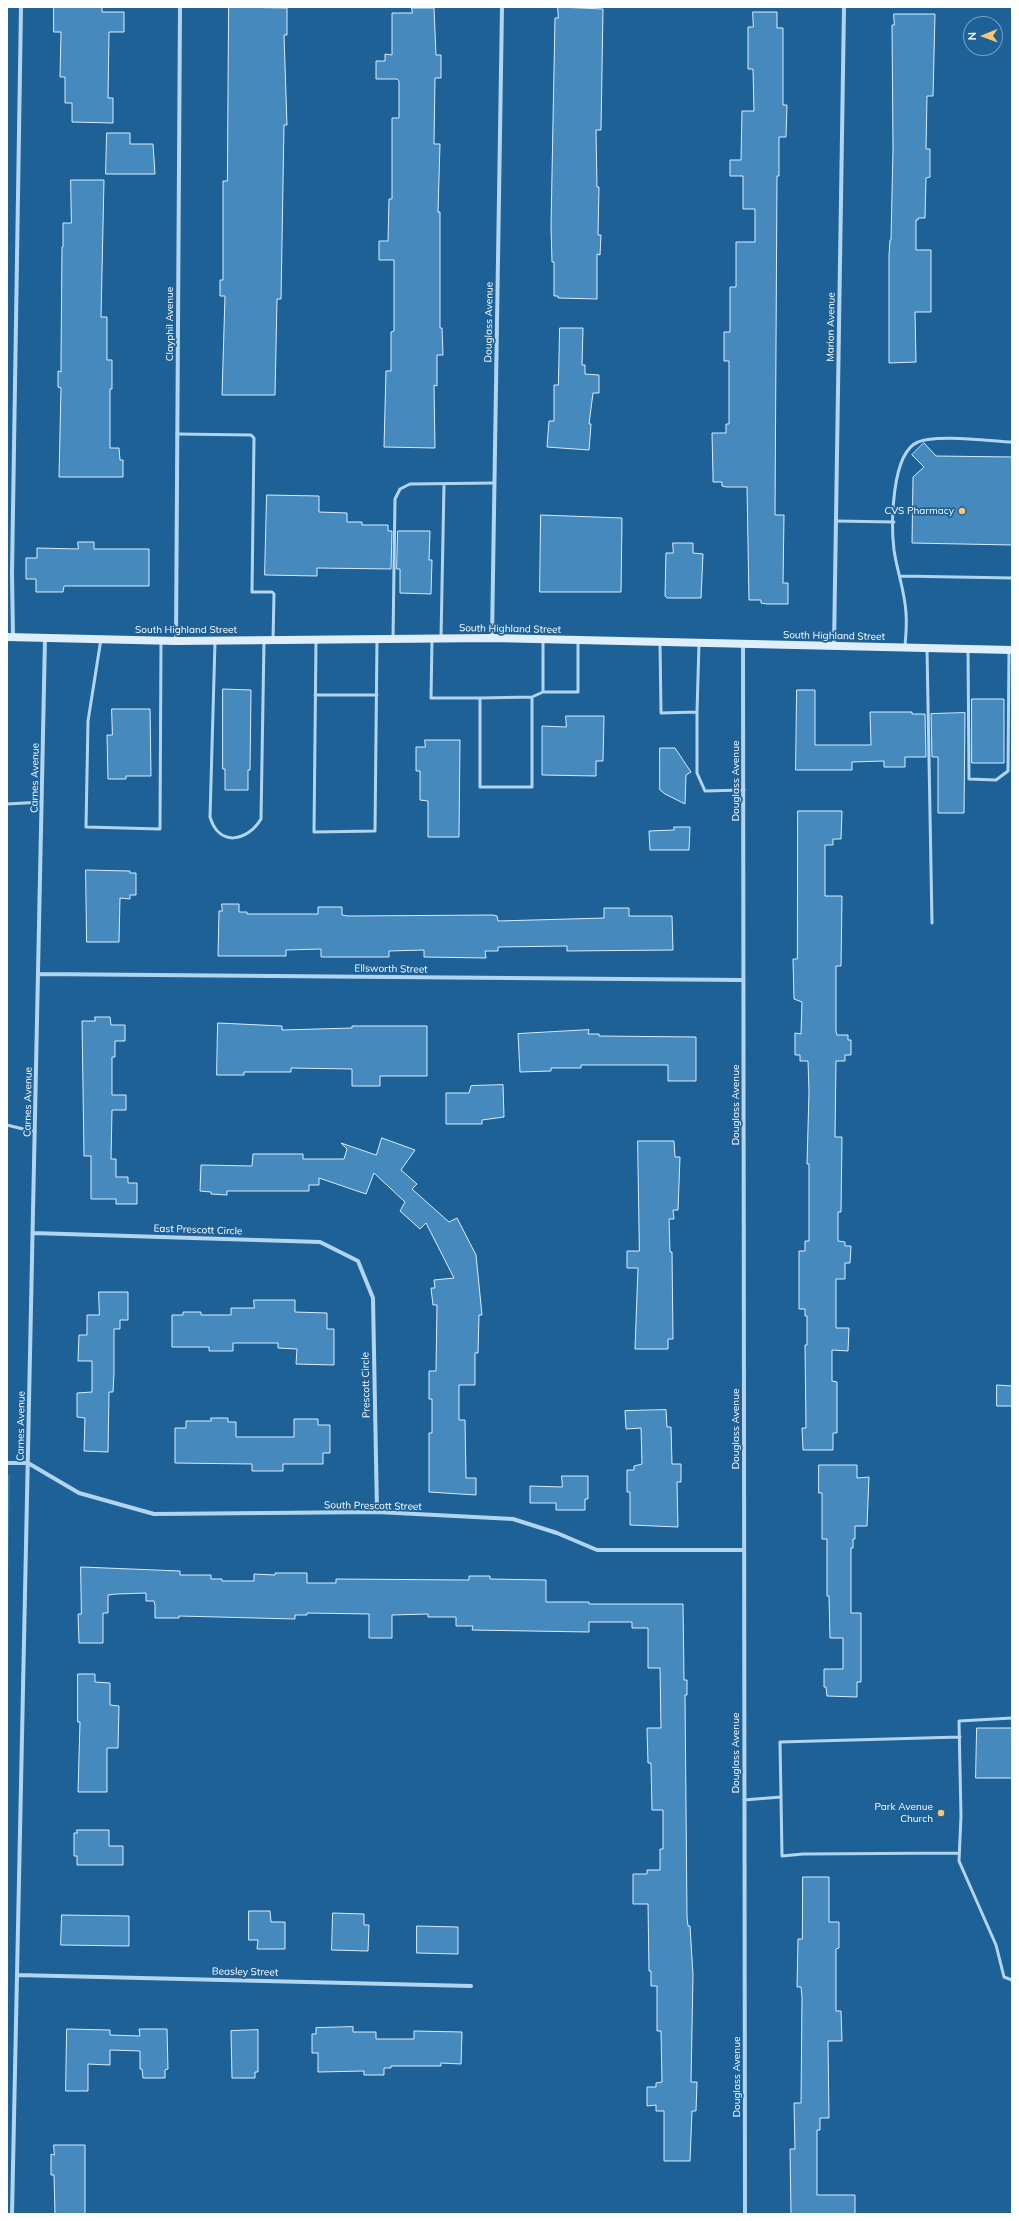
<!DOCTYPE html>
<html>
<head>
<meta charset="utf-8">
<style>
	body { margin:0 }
	#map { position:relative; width:1019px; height:2221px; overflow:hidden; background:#1e6196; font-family:Mulish,sans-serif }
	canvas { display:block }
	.frame { position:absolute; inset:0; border:8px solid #fff; pointer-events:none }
	.north { position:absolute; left:963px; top:16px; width:40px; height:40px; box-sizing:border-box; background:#1e6196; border:1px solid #78a0c0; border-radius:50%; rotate:269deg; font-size:11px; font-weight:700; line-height:16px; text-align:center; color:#fff }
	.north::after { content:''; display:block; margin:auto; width:14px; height:18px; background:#fdc472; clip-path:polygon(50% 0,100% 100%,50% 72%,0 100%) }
</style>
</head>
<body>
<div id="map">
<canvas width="1019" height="2221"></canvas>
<div class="frame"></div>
<div class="north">N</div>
</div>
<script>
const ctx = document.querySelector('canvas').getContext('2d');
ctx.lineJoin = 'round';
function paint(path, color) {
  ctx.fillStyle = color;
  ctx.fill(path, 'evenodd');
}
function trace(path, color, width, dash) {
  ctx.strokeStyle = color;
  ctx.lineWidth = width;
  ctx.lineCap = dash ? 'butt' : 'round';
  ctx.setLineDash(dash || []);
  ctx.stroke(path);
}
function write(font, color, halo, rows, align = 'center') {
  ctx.font = font + ' Mulish,sans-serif';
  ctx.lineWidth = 3.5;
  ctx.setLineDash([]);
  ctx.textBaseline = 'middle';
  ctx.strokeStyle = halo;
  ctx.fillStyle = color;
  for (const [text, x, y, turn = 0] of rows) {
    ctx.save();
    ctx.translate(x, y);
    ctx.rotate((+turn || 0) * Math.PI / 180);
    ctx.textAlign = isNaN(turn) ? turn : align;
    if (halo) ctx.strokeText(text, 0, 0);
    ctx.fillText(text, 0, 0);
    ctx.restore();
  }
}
paint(new Path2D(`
	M 7,1475 L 10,1475 L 7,1630 Z`), '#2e7ab2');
const building = new Path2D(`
	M 54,7 L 102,7 L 102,12 L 124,12 L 124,32 L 109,32 L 108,98 L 113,98 L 113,123 L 72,122 L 72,103 L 65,103 L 65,77 L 60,77 L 61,32 L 54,32 Z
	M 229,7 L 287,8 L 287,35 L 284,35 L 287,125 L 284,125 L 281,299 L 277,299 L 275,395 L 222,395 L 225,296 L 220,296 L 220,280 L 223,280 L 223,181 L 227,181 Z
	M 558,7 L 603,9 L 601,130 L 596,130 L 597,187 L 599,187 L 598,235 L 601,235 L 600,255 L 597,254 L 597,299 L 558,298 L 558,296 L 554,296 L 554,262 L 552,262 L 551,226 L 555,18 L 558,18 Z
	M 412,8 L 434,8 L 436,55 L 441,55 L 441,78 L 435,78 L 434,144 L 440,144 L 438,212 L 440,212 L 440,328 L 442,328 L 443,355 L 437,355 L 437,386 L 434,385 L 435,448 L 384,447 L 386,371 L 391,371 L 391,332 L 394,331 L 394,260 L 379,260 L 379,241 L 388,241 L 389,199 L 392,199 L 392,118 L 399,118 L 399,81 L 397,79 L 376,79 L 376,61 L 385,61 L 385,54 L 392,55 L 392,13 L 412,13 Z
	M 753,12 L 777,12 L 777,28 L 783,28 L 783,105 L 787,105 L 786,137 L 779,137 L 779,176 L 777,176 L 775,515 L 784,515 L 783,583 L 788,583 L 788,604 L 767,604 L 761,603 L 761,600 L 749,600 L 747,487 L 726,487 L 722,486 L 722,482 L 713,482 L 713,476 L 712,433 L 726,433 L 726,424 L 729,424 L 729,361 L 724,361 L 724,332 L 730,332 L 730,287 L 736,287 L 736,242 L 755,242 L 755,209 L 743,209 L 743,176 L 730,176 L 730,160 L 741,160 L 742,111 L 754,111 L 753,69 L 748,69 L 748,27 L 753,27 Z
	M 894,14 L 935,14 L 933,96 L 927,96 L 926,149 L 930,149 L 930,177 L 926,178 L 925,218 L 918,218 L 918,220 L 916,220 L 916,250 L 931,250 L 931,312 L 915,312 L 916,362 L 889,363 L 889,256 L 890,240 L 891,240 L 893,148 L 892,25 L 894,25 Z
	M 107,133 L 130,133 L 130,144 L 153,144 L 155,174 L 106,174 Z
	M 71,180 L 104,180 L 101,317 L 107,317 L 107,360 L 112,360 L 112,389 L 110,389 L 110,448 L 119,448 L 120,460 L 123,460 L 123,477 L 59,477 L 61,388 L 58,387 L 58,371 L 61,372 L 61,359 L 62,247 L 63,247 L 63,223 L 71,223 Z
	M 560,328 L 583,328 L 582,365 L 585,365 L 585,374 L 599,375 L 599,393 L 593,393 L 589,424 L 591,424 L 589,450 L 547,447 L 549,421 L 554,421 L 554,385 L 558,385 Z
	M 924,443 L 936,456 L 1012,457 L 1012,545 L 912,543 L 913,477 L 924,467 L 912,455 Z
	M 267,495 L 319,496 L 319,512 L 347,513 L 347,522 L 362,522 L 362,525 L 388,525 L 388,531 L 392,531 L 391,569 L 317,568 L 317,576 L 265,575 Z
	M 541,515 L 622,518 L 621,592 L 540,592 Z
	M 398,531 L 430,531 L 429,560 L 432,560 L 431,594 L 400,593 L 400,569 L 397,569 Z
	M 78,542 L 94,542 L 94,549 L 149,549 L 149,586 L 64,586 L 63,592 L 36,592 L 36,579 L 26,579 L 26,558 L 37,558 L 37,548 L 78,549 Z
	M 673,543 L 693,543 L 693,553 L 703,554 L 701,598 L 667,598 L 665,596 L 666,553 L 673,553 Z
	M 223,689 L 251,690 L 250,770 L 248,770 L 248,790 L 225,790 L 225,769 L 223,769 Z
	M 797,690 L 815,690 L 815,745 L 871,745 L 870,712 L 912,712 L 912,714 L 925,714 L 926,757 L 905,757 L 905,767 L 884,767 L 884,761 L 852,762 L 852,770 L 796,770 Z
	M 972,699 L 1004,699 L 1004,763 L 972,763 Z
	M 112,709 L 150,709 L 151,776 L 126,776 L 126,779 L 108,779 L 107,735 L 112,735 Z
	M 965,713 L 964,813 L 938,813 L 938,757 L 932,757 L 931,714 Z
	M 566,716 L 604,716 L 603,761 L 596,761 L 596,776 L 542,775 L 542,726 L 566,727 Z
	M 425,740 L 460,740 L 459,837 L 428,837 L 428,801 L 420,800 L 420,771 L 416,771 L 416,747 L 425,747 Z
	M 660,748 L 675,748 L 691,772 L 686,775 L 685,804 L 665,794 L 660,790 Z
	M 798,811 L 842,811 L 841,839 L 833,839 L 833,845 L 825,845 L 825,896 L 842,896 L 841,966 L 836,966 L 836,1031 L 837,1035 L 848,1035 L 848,1040 L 851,1040 L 851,1055 L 845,1055 L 845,1061 L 836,1061 L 835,1137 L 842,1137 L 841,1212 L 838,1212 L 838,1241 L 845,1242 L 845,1246 L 851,1246 L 850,1263 L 845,1263 L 845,1279 L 836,1279 L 836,1328 L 849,1328 L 848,1351 L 832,1350 L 832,1381 L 837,1382 L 837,1433 L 833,1433 L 833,1450 L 803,1450 L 802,1428 L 806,1428 L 805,1345 L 807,1345 L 807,1316 L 805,1316 L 805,1309 L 799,1309 L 799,1251 L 805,1251 L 805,1241 L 809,1241 L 809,1164 L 807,1164 L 809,1092 L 808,1061 L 800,1061 L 800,1055 L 795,1055 L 795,1033 L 801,1034 L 802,1002 L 794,999 L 793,959 L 797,959 Z
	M 674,827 L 690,827 L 689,850 L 650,850 L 649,831 L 674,830 Z
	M 86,870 L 130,871 L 130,873 L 136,873 L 136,895 L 130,895 L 130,899 L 120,898 L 119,942 L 87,942 Z
	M 222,904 L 239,904 L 239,912 L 247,912 L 247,914 L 318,914 L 318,907 L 342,907 L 342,915 L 348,916 L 493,915 L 497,916 L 498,921 L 604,918 L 604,908 L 629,908 L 629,916 L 672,916 L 673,950 L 567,951 L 567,946 L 498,947 L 498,951 L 485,951 L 486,958 L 424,957 L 424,950 L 389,951 L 389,957 L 321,957 L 321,949 L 286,950 L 286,956 L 218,956 L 219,911 L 222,911 Z
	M 95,1017 L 110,1017 L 111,1025 L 125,1025 L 125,1041 L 115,1041 L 115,1057 L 112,1057 L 112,1095 L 126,1095 L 126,1110 L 112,1110 L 111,1159 L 116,1159 L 116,1177 L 128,1177 L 128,1183 L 137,1183 L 137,1204 L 116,1204 L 116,1199 L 91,1199 L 91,1156 L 84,1156 L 82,1021 L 95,1021 Z
	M 218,1023 L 282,1026 L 282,1030 L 352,1028 L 352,1026 L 427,1026 L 427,1076 L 380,1076 L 380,1086 L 352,1086 L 352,1069 L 291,1068 L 291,1072 L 244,1072 L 244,1075 L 217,1075 Z
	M 589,1030 L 588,1034 L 599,1034 L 599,1036 L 696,1037 L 696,1081 L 668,1081 L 668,1065 L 581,1065 L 581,1068 L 551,1068 L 551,1071 L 520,1072 L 518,1034 Z
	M 503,1085 L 504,1117 L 482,1120 L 482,1124 L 446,1124 L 446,1093 L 469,1093 L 471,1086 Z
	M 382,1138 L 415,1150 L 401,1170 L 417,1184 L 412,1189 L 449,1222 L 457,1218 L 476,1255 L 482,1315 L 479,1315 L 478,1353 L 475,1353 L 475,1385 L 459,1385 L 459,1420 L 465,1420 L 466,1478 L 476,1478 L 476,1495 L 429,1492 L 429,1433 L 432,1433 L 432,1399 L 429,1399 L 429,1371 L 436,1371 L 437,1305 L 433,1305 L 431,1288 L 435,1288 L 434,1280 L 454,1278 L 426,1223 L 420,1229 L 400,1211 L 405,1202 L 374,1173 L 366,1194 L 319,1178 L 319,1185 L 309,1185 L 309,1191 L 227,1191 L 227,1195 L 211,1194 L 211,1192 L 200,1191 L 201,1165 L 252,1166 L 253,1154 L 303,1154 L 303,1159 L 344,1159 L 347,1149 L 341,1143 L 376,1155 Z
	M 638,1141 L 674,1141 L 675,1157 L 680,1157 L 678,1210 L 673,1210 L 674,1219 L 669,1219 L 670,1252 L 672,1252 L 673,1339 L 668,1339 L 668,1349 L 635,1349 L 638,1268 L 627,1268 L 627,1251 L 639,1251 Z
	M 99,1292 L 128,1292 L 128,1320 L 120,1320 L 120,1329 L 114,1329 L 114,1373 L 113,1392 L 109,1392 L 108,1452 L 84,1451 L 85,1418 L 77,1417 L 77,1393 L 92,1392 L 92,1361 L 78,1361 L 79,1335 L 87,1335 L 87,1315 L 99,1315 Z
	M 254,1300 L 295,1300 L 295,1312 L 327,1313 L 327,1329 L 334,1329 L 334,1365 L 296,1364 L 297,1349 L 278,1348 L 278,1343 L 233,1343 L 233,1351 L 209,1351 L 209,1347 L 172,1347 L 172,1315 L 183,1315 L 183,1312 L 201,1312 L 201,1315 L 231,1315 L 231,1308 L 254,1308 Z
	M 997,1385 L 1012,1386 L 1012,1406 L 997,1406 Z
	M 666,1410 L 667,1427 L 671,1427 L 672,1464 L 681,1464 L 681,1482 L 677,1482 L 678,1527 L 630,1525 L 630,1492 L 627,1492 L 627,1470 L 634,1470 L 634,1466 L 642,1464 L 641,1428 L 626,1429 L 625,1411 Z
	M 211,1418 L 228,1418 L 228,1422 L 236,1422 L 236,1437 L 294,1437 L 294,1419 L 318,1419 L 318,1425 L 330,1425 L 330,1453 L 323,1453 L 323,1464 L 283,1464 L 283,1471 L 252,1471 L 252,1464 L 175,1463 L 175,1428 L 186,1428 L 186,1421 L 211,1421 Z
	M 819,1465 L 857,1465 L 857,1478 L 869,1477 L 867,1526 L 855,1526 L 855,1539 L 853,1539 L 853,1548 L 851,1548 L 851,1613 L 861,1613 L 861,1682 L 857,1682 L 857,1697 L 827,1696 L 826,1687 L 824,1687 L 824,1669 L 843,1669 L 843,1638 L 830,1638 L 829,1596 L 827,1596 L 827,1539 L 822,1539 L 822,1493 L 819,1493 Z
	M 562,1476 L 588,1476 L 588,1499 L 585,1499 L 585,1510 L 556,1510 L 556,1503 L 530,1503 L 530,1486 L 562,1487 Z
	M 81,1567 L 180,1571 L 180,1575 L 211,1575 L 211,1579 L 222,1579 L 222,1581 L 254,1581 L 254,1574 L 275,1575 L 275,1573 L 307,1573 L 307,1583 L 336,1583 L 336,1579 L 469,1580 L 469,1576 L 490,1576 L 490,1579 L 546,1580 L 546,1602 L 589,1602 L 589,1604 L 683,1604 L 684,1680 L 687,1680 L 687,1695 L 685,1695 L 687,1917 L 688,1926 L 690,1926 L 693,1975 L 691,2082 L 697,2082 L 696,2111 L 692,2111 L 690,2161 L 664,2161 L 664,2111 L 656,2111 L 656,2105 L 647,2106 L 647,2087 L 656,2087 L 656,2083 L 662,2082 L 661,2031 L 657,2031 L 657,1986 L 651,1986 L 651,1971 L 649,1971 L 648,1904 L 633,1904 L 633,1874 L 647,1874 L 647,1870 L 660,1870 L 660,1849 L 663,1849 L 663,1810 L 652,1810 L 651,1763 L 648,1763 L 647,1728 L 661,1728 L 660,1668 L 648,1668 L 648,1628 L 632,1628 L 632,1622 L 589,1622 L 589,1632 L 472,1630 L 473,1626 L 456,1626 L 456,1617 L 428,1617 L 428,1614 L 392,1615 L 392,1638 L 369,1638 L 369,1614 L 307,1613 L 307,1615 L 295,1615 L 295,1619 L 179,1616 L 179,1618 L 155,1618 L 155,1605 L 154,1601 L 146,1601 L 146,1593 L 116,1594 L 108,1595 L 108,1613 L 103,1613 L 103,1643 L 79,1643 L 78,1614 L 81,1614 Z
	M 78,1674 L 95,1674 L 95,1682 L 110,1683 L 110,1705 L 119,1706 L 118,1748 L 107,1748 L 107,1792 L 78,1792 L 80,1722 L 78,1722 Z
	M 977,1728 L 1012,1728 L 1012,1778 L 976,1778 Z
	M 77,1830 L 109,1830 L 109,1846 L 123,1846 L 123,1865 L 77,1865 L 77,1856 L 74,1856 L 74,1833 L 77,1833 Z
	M 803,1877 L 829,1877 L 829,1922 L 839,1922 L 839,1948 L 836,1949 L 836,2011 L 841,2011 L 842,2041 L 828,2041 L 829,2118 L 820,2118 L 820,2130 L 817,2130 L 817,2195 L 855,2195 L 855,2214 L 791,2214 L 790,2149 L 795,2149 L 794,2103 L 801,2103 L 802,1997 L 801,1987 L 797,1987 L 798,1939 L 802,1939 Z
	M 249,1911 L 270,1911 L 271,1922 L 285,1922 L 285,1949 L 257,1949 L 258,1940 L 249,1940 Z
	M 333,1913 L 364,1914 L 364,1925 L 369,1925 L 368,1951 L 332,1950 Z
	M 62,1915 L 129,1916 L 129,1946 L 61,1945 Z
	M 417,1926 L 458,1927 L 458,1954 L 417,1953 Z
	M 353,2027 L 353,2032 L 376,2032 L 376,2039 L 414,2039 L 414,2031 L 462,2032 L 461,2064 L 441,2063 L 441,2066 L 391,2066 L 391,2068 L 384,2068 L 384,2075 L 364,2075 L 364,2071 L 318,2072 L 318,2053 L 312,2053 L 312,2034 L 316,2034 L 316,2028 Z
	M 67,2029 L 110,2030 L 110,2035 L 140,2036 L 139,2029 L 167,2029 L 168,2069 L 165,2070 L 165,2078 L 143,2078 L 142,2069 L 140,2069 L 140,2051 L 110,2050 L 110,2065 L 88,2064 L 88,2091 L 66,2091 Z
	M 258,2030 L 258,2072 L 255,2072 L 255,2078 L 232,2078 L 231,2031 Z
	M 54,2145 L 85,2145 L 85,2214 L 55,2214 L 54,2175 L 51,2175 L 51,2154 L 54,2155 Z`);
paint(building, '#468abd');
trace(building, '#d8ecfb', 1);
trace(new Path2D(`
	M 177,434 L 251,435 L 254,438 L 252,592 L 272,592 L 274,594 L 273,640
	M 836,521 L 894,522
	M 900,576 L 1012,578
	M 393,638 L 395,499 L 400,489 L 410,484 L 494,483
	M 441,638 L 444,484
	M 101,639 L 88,721 L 86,827 L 160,829 L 161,642
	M 432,640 L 431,698 L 480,698 L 480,787 L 532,787 L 532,697 L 543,692 L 578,692 L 578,641
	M 316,641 L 314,832 L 375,831 L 377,639
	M 215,642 L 210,817 C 219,847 247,842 261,819 L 264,641
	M 660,642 L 661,713 L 697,712 L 699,643
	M 905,646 C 906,635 907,624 906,613 C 905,592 897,571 894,550 C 891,525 891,453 918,442 C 936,434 990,441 1012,442
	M 927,649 L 932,923
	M 968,649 L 969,779 L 996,780 L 1008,771 L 1009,651
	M 543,692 L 543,640
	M 315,695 L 377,695
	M 480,698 L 532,697
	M 697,712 L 697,773 L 705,791 L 744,790
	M 7,804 L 42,802
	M 7,1125 L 35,1132
	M 1012,1718 L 959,1721 L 961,1816 L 959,1861 L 996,1945 L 1004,1977 L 1012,1980
	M 781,1797 L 780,1742 L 960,1737
	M 744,1800 L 781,1797 L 782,1856 L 803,1854 L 959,1853`), '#b2d5ef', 3);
trace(new Path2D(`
	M 13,637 L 12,573 L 21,7
	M 492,638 L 502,7
	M 176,641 L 180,7
	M 743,644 L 745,2214
	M 834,646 L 844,7
	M 38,974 L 743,980
	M 33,1233 L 320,1242 L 358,1261 L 373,1298 L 377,1512
	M 7,1463 L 28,1463 L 79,1493 L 154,1514 L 377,1512 L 513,1519 L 557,1533 L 597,1550 L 744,1550
	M 17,1975 L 471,1986
	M 12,2214 L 45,638`), '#b2d5ef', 4);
trace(new Path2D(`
	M 7,637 L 176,641 L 492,638 L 1012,650`), '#dfeefb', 8);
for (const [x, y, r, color] of [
	[962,511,4,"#fdc472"],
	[941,1813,4,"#fdc472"]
]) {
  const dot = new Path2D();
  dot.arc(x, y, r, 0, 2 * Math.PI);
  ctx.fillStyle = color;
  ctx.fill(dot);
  trace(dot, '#1e6196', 1.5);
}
write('10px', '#fff', '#1e6196', [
	["Douglass Avenue",489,322,-89],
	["Clayphil Avenue",170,324,-90],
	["Marion Avenue",831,327,-89],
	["South Highland Street",510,629,1],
	["South Highland Street",186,630],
	["South Highland Street",834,636,1],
	["Carnes Avenue",35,778,-89],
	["Douglass Avenue",736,781,-90],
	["Ellsworth Street",391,969,1],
	["Carnes Avenue",28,1102,-89],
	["Douglass Avenue",736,1105,-90],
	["East Prescott Circle",198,1230,2],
	["Prescott Circle",366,1385,-91],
	["Carnes Avenue",21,1426,-89],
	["Douglass Avenue",736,1429,-90],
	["South Prescott Street",373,1506,1],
	["Douglass Avenue",736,1753,-90],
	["Beasley Street",245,1972,1],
	["Douglass Avenue",737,2077,-90]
]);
write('10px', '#fff', '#1e6196', [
	["CVS Pharmacy",954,511],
	["Park Avenue",933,1807],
	["Church",933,1819]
], 'right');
</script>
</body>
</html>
